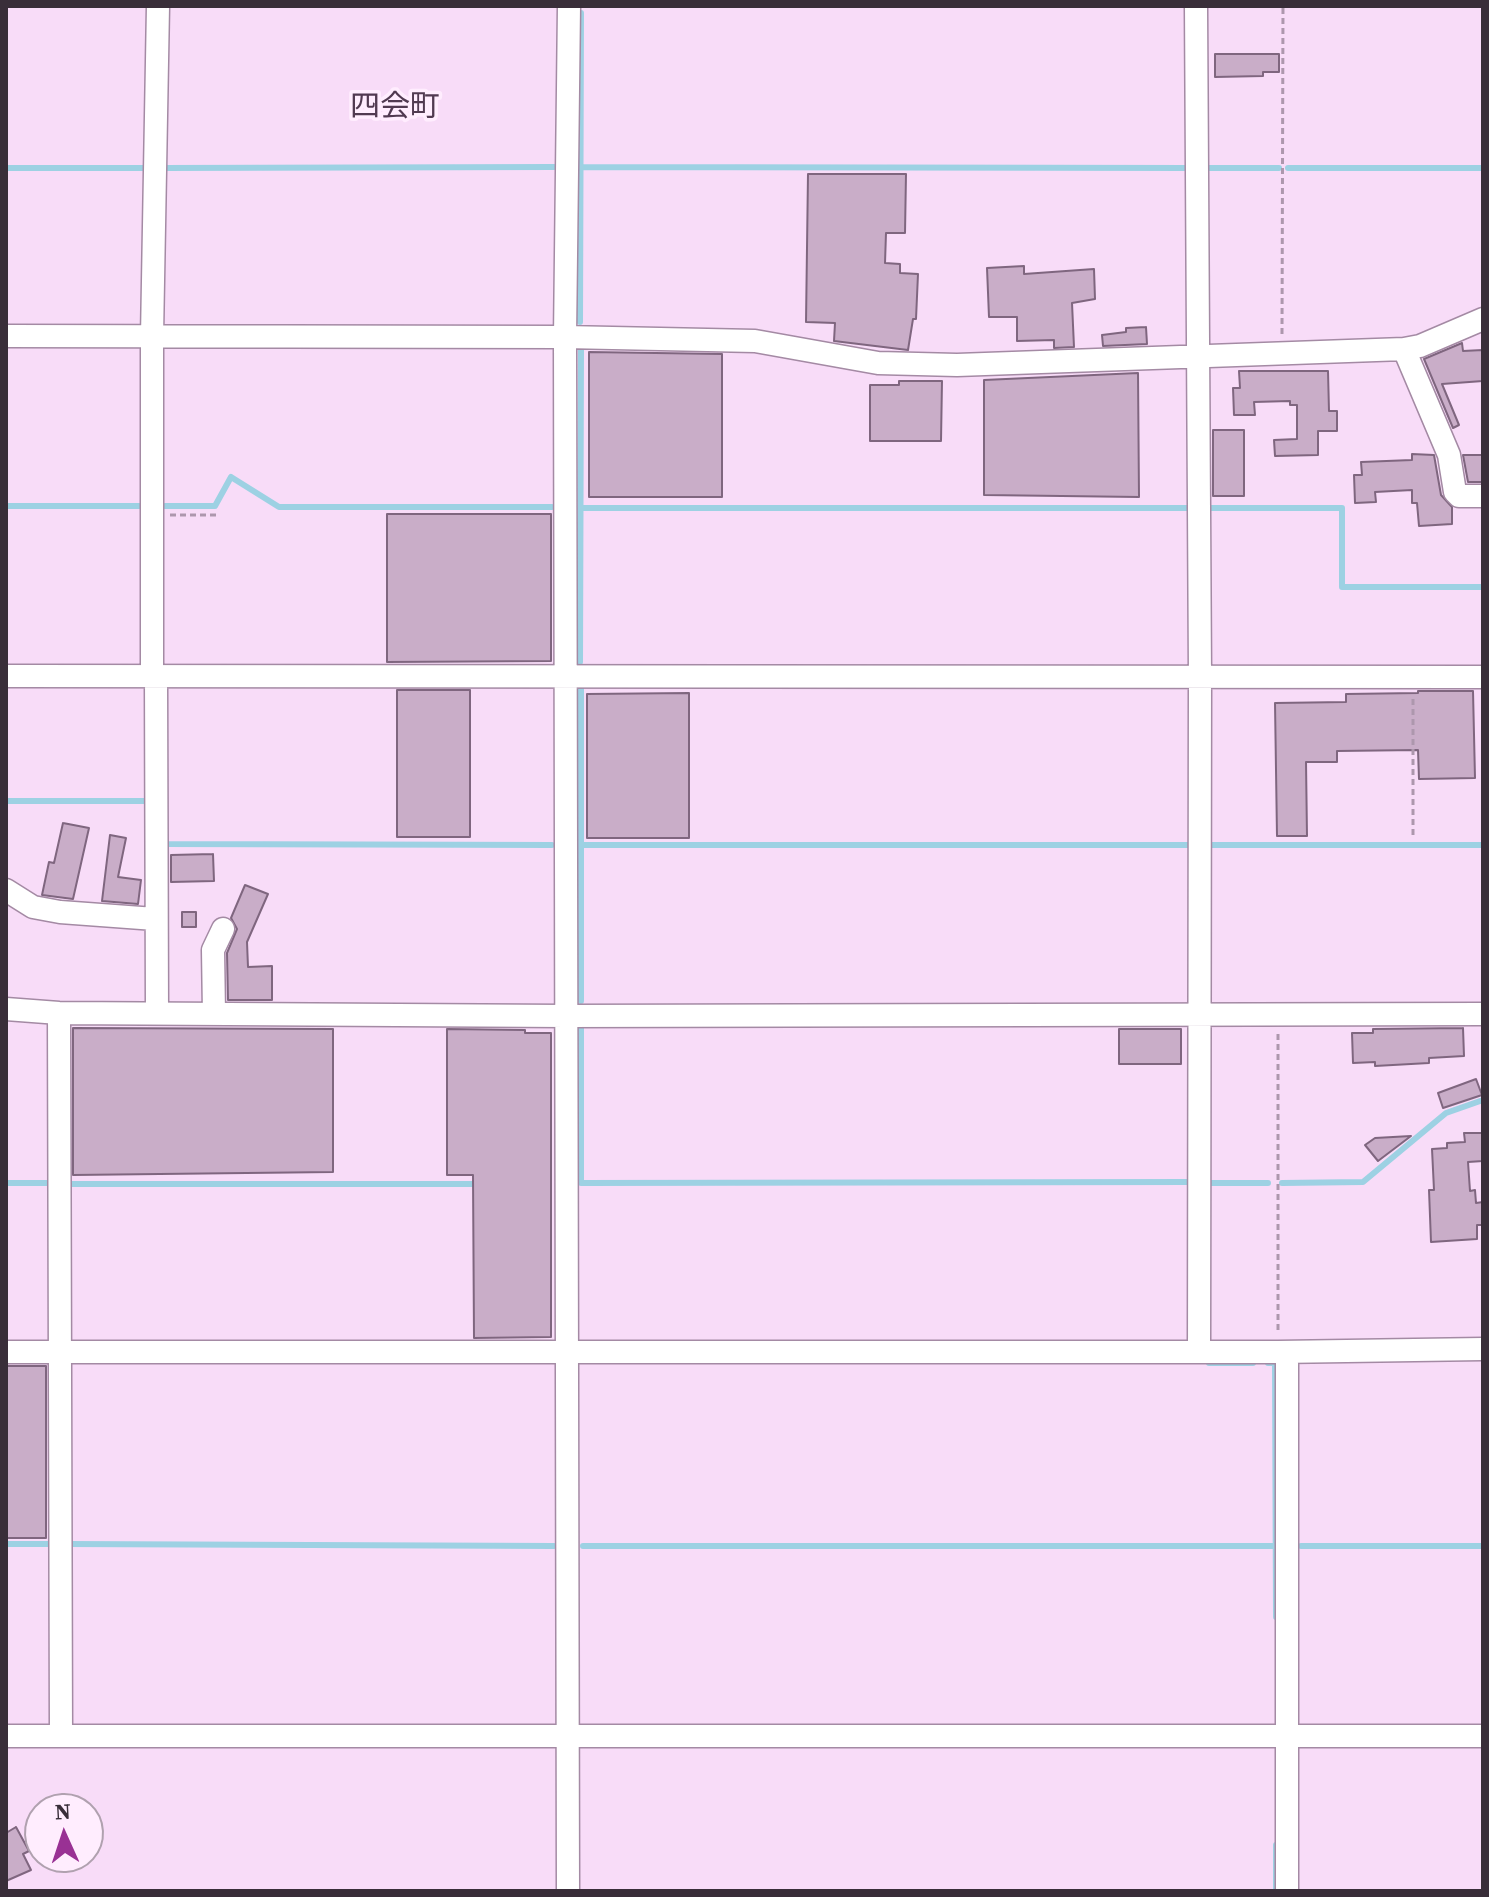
<!DOCTYPE html>
<meta charset="utf-8">
<style>
body{margin:0}
#map{position:relative;width:1489px;height:1897px;overflow:hidden;background:#f8dcf8;font-family:"Source Serif 4",serif}
canvas{display:block}
.frame{position:absolute;inset:0;border:8px solid #392e39;pointer-events:none}
.north{position:absolute;left:24px;top:1793px;width:80px;height:80px;box-sizing:border-box;background:#ffedfe;border:2px solid #b0a1af;border-radius:50%;rotate:357deg;font-size:22px;font-weight:700;line-height:32px;text-align:center;color:#392e39}
.north::after{content:'';display:block;margin:auto;width:28px;height:36px;background:#993194;clip-path:polygon(50% 0,100% 100%,50% 72%,0 100%)}
</style>
<div id="map">
<canvas width="1489" height="1897"></canvas>
<div class="frame"></div>
<div class="north">N</div>
</div>
<script>
const context = document.querySelector('canvas').getContext('2d');
context.lineJoin = 'round';
const poly = rows => new Path2D(rows.map(r => 'M' + r).join(''));
function trace(path, color, width, dash) { context.strokeStyle = color; context.lineWidth = width; context.lineCap = dash ? 'butt' : 'round'; context.setLineDash(dash || []); context.stroke(path); }
function fill(path, color) { context.fillStyle = color; context.fill(path, 'evenodd'); }
function label(font, color, halo, rows, align = 'center') {
  context.font = font + ' "Source Serif 4","Noto Sans JP",serif'; context.lineWidth = 7; context.setLineDash([]); context.textBaseline = 'middle'; context.strokeStyle = halo; context.fillStyle = color; for (const [text, x, y, turn = 0] of rows) {
    context.save(); context.translate(x, y); context.rotate((+turn || 0) * Math.PI / 180); context.textAlign = isNaN(turn) ? turn : align; if (halo) context.strokeText(text, 0, 0); context.fillText(text, 0, 0); context.restore();
  }
}
const stream = poly([
 [1206,165,1206,168,1279,168],
 [580,167,1190,168],
 [6,168,150,168],
 [163,168,554,167],
 [1288,168,1483,168],
 [580,322,581,13],
 [6,506,139,506],
 [165,506,215,506,231,477,279,507,552,507],
 [581,508,1189,508],
 [1207,508,1342,508,1342,587,1483,587],
 [580,662,581,349],
 [581,688,581,1001],
 [6,801,150,801],
 [165,838,165,844,552,845],
 [581,845,1188,845],
 [1206,845,1483,845],
 [581,1026,581,1183,1189,1182],
 [6,1183,54,1183],
 [1206,1183,1268,1183],
 [1282,1183,1363,1182,1446,1113,1483,1100],
 [67,1184,479,1184],
 [1209,1363,1253,1363],
 [1268,1363,1275,1363,1276,1617],
 [6,1544,48,1544],
 [67,1544,554,1546],
 [583,1546,1278,1546],
 [1301,1546,1483,1546],
 [1276,1891,1276,1845]
]);
const building = poly([
 [1215,54,1279,54,1279,72,1263,72,1263,76,1215,77,1215,54],
 [808,174,906,174,905,233,886,233,885,263,900,264,900,273,918,274,916,319,913,319,908,350,834,341,835,323,806,322,808,174],
 [1024,266,1024,274,1094,269,1095,299,1072,303,1074,347,1054,348,1054,340,1017,341,1017,317,989,317,987,268,1024,266],
 [1146,327,1147,344,1103,346,1102,335,1126,332,1126,328,1146,327],
 [1462,343,1463,351,1483,350,1483,381,1442,384,1459,425,1453,428,1424,359,1462,343],
 [589,352,722,354,722,497,589,497,589,352],
 [1239,371,1328,371,1329,411,1337,411,1337,431,1318,431,1318,455,1275,456,1274,440,1297,439,1297,405,1290,405,1290,401,1254,402,1255,415,1234,415,1233,388,1240,388,1239,371],
 [1138,373,1139,497,984,495,984,380,1138,373],
 [899,381,942,381,941,441,870,441,870,385,899,385,899,381],
 [1213,430,1244,430,1244,496,1213,496,1213,430],
 [1412,454,1434,455,1441,495,1452,507,1452,524,1419,526,1417,503,1412,503,1412,490,1375,492,1376,502,1355,503,1354,475,1362,475,1361,462,1412,460,1412,454],
 [1463,455,1483,455,1483,482,1468,482,1463,455],
 [387,514,551,514,551,661,387,662,387,514],
 [397,690,470,690,470,837,397,837,397,690],
 [1418,691,1473,691,1475,778,1419,779,1418,750,1337,751,1337,762,1306,762,1307,836,1277,836,1275,703,1346,702,1346,694,1418,693,1418,691],
 [689,693,689,838,587,838,587,694,689,693],
 [63,823,89,828,73,899,42,895,49,862,54,863,63,823],
 [110,835,126,838,118,877,141,880,138,904,102,901,110,835],
 [213,854,214,881,171,882,171,855,213,854],
 [245,885,268,894,247,942,248,967,272,966,272,1000,228,1000,227,953,237,929,231,918,245,885],
 [182,912,196,912,196,927,182,927,182,912],
 [73,1028,333,1029,333,1172,73,1175,73,1028],
 [1463,1028,1464,1056,1429,1058,1429,1063,1375,1066,1375,1062,1353,1063,1352,1033,1373,1033,1373,1029,1463,1028],
 [447,1029,525,1030,525,1033,551,1033,551,1337,474,1338,473,1175,447,1175,447,1029],
 [1119,1029,1181,1029,1181,1064,1119,1064,1119,1029],
 [1476,1079,1482,1095,1443,1108,1438,1093,1476,1079],
 [1464,1133,1483,1133,1483,1161,1468,1162,1470,1191,1475,1190,1476,1203,1483,1202,1483,1225,1477,1225,1477,1239,1431,1242,1429,1190,1434,1190,1432,1149,1447,1148,1447,1143,1465,1142,1464,1133],
 [1411,1136,1378,1161,1365,1145,1375,1138,1411,1136],
 [6,1366,46,1366,46,1538,6,1538,6,1366],
 [16,1827,29,1851,23,1854,31,1870,6,1881,6,1833,16,1827]
]);
const path = poly([
 [1282,334,1283,6],
 [170,515,219,515],
 [1413,699,1413,839],
 [1278,1034,1278,1330]
]);
const minor = poly([
 [1196,6,1200,676,1199,1352],
 [6,336,565,337,755,341,878,363,957,365,1404,349,1420,346,1483,319],
 [1404,349,1449,455,1455,492,1459,496,1483,496],
 [6,676,1483,677],
 [152,676,152,336,158,6],
 [156,676,157,1013],
 [6,890,33,907,60,912,155,919],
 [6,1009,59,1013,566,1016,1483,1014],
 [59,1013,61,1736],
 [214,1013,213,950,223,929],
 [6,1352,1278,1352,1483,1349],
 [6,1736,1483,1736],
 [568,1891,565,337,569,6],
 [1287,1891,1287,1352]
]);
const quarterNames = [
 ["四会町",395,108]
];
trace(stream, '#9dd1e3', 6);
fill(building, '#c9adc8');
trace(building, '#7f667f', 2);
trace(minor, '#a48aa4', 25);
trace(path, '#ad97ad', 3, [6, 4]);
trace(minor, '#fff', 22);
label('30px', '#513a51', '#ffedfe', quarterNames);
</script>
